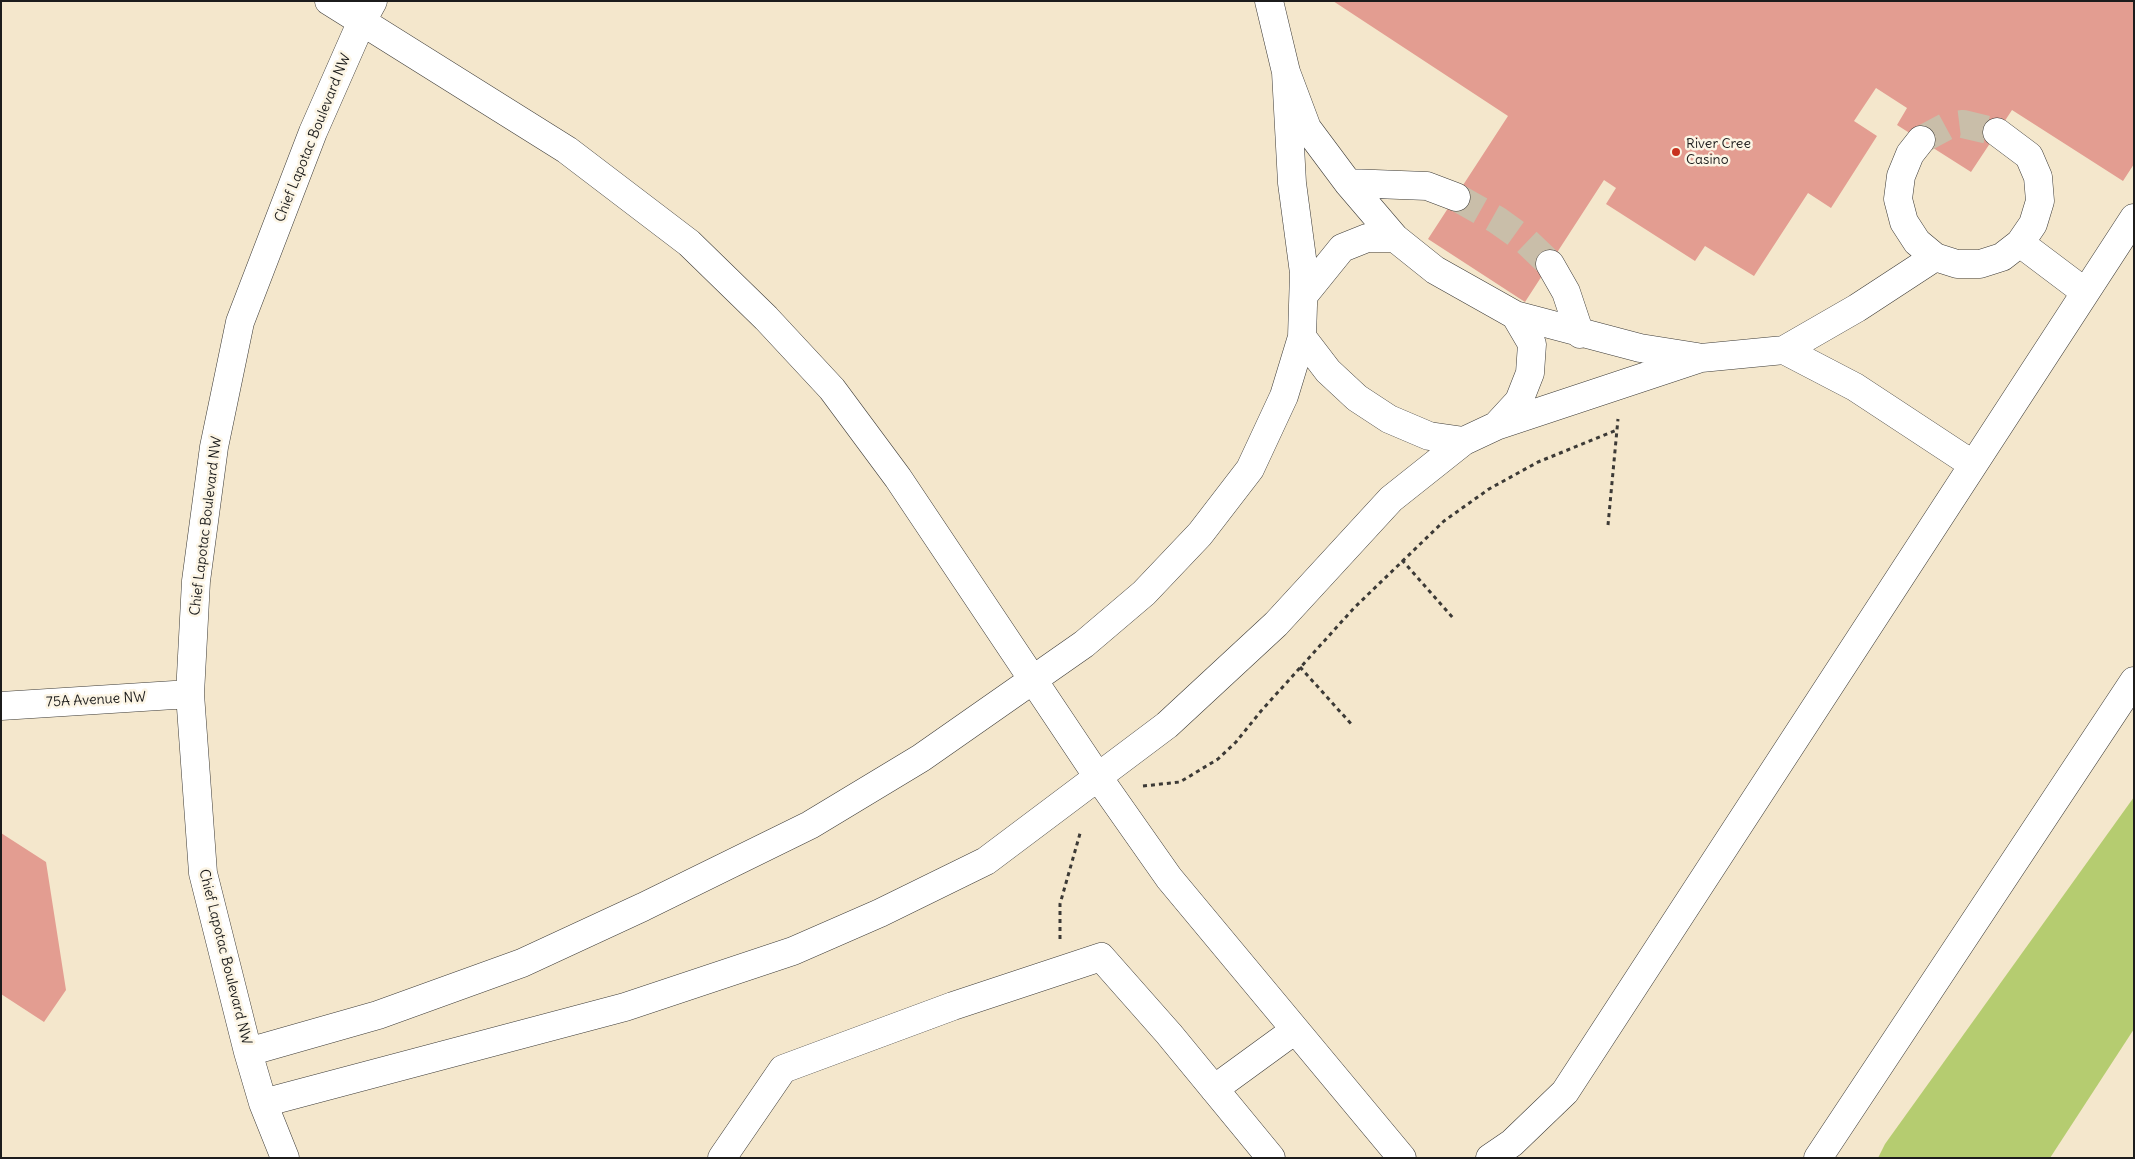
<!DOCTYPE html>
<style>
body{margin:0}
#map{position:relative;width:2135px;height:1159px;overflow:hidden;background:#f4e7cc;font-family:Delius,sans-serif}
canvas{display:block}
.frame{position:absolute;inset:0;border:2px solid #1c1c1c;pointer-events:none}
</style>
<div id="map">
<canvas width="2135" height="1159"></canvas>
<div class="frame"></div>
</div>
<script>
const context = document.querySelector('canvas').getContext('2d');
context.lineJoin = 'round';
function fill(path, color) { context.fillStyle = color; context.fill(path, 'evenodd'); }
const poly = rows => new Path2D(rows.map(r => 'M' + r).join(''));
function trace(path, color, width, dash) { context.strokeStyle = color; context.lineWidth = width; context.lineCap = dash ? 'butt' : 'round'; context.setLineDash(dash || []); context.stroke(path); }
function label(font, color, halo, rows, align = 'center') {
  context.font = font + ' Delius,sans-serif'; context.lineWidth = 5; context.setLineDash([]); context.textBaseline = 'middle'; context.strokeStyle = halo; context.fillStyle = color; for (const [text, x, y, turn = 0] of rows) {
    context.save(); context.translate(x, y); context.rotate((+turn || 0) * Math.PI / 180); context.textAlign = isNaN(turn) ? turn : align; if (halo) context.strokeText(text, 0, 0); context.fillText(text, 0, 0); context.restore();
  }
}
const green = poly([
 [2134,797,2134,1029,2050,1158,1878,1158,1885,1144]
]);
const building = poly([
 [1333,1,2134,1,2134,164,2123,181,2012,110,1971,172,1897,125,1907,108,1876,88,1854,121,1877,136,1831,208,1808,193,1754,276,1705,246,1695,261,1606,204,1616,188,1604,180,1525,302,1428,239,1508,116],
 [1,833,46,862,66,990,44,1022,1,994]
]);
const minorTunnel = poly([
 [1921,140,1947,126,1963,124,1997,132],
 [1456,197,1497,220,1525,240,1550,264]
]);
const path = poly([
 [1608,525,1618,419],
 [1402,560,1453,618],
 [1300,667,1353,726],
 [1143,786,1180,782,1218,759,1236,742,1261,711,1354,608,1444,521,1489,489,1538,462,1617,430],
 [1060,939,1060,904,1081,830]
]);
const minor = poly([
 [329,1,567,150,689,243,766,318,832,389,898,478,1098,777,1169,878,1402,1158],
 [1269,1,1286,72,1307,128,1348,183,1395,238,1435,270,1515,315,1640,348,1697,357],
 [1921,140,1910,154,1901,176,1898,199,1904,222,1917,242,1935,257,1957,264,1980,264,2002,257,2020,243,2033,224,2040,201,2038,177,2029,156,1997,132],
 [1348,183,1427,186,1456,197],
 [2020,243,2085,292],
 [1550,264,1566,292,1580,334],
 [1304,295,1342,248,1367,238,1395,238],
 [1302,337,1328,371,1357,398,1389,419,1429,436,1464,441],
 [1784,350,1855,387,1972,464],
 [1496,426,1519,401,1530,373,1532,344,1515,315],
 [1,706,190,694],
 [248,1052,378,1015,522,963,643,907,810,825,921,758,1084,644,1144,593,1200,534,1250,469,1284,396,1302,337,1304,273,1292,183,1286,72],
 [1214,1089,1295,1030],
 [263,1103,625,1007,793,951,880,913,986,861,1167,725,1276,624,1391,499,1464,441,1496,426,1701,358,1784,350,1857,308,1935,257],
 [285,1158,263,1103,248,1052,203,873,190,694,196,581,214,447,240,322,313,132,361,23,373,1],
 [722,1158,783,1069,953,1006,1101,957,1169,1034,1271,1158],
 [1490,1158,1512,1143,1565,1092,2134,218],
 [1818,1158,2134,681]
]);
const markers = [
 [1676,152,5,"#c8321e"]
];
const streetNames = [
 ["Chief Lapotac Boulevard NW",313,138,-68],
 ["Chief Lapotac Boulevard NW",206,526,-83],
 ["75A Avenue NW",96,700,-3],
 ["Chief Lapotac Boulevard NW",225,957,76]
];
const poiNames = [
 ["River Cree",1686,144],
 ["Casino",1686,160]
];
fill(green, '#b5cc70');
fill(building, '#e39d91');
trace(minorTunnel, '#c9bea9', 28, [28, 14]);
trace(minor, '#3c3a36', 29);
trace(path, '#3c3a36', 3, [4, 4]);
trace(minor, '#fff', 28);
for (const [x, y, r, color] of markers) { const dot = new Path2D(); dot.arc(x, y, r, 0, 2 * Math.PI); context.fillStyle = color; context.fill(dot); trace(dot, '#fcf5e5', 2); }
label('14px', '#1c1c1c', '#fcf5e5', streetNames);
label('14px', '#1c1c1c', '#fcf5e5', poiNames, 'left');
</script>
